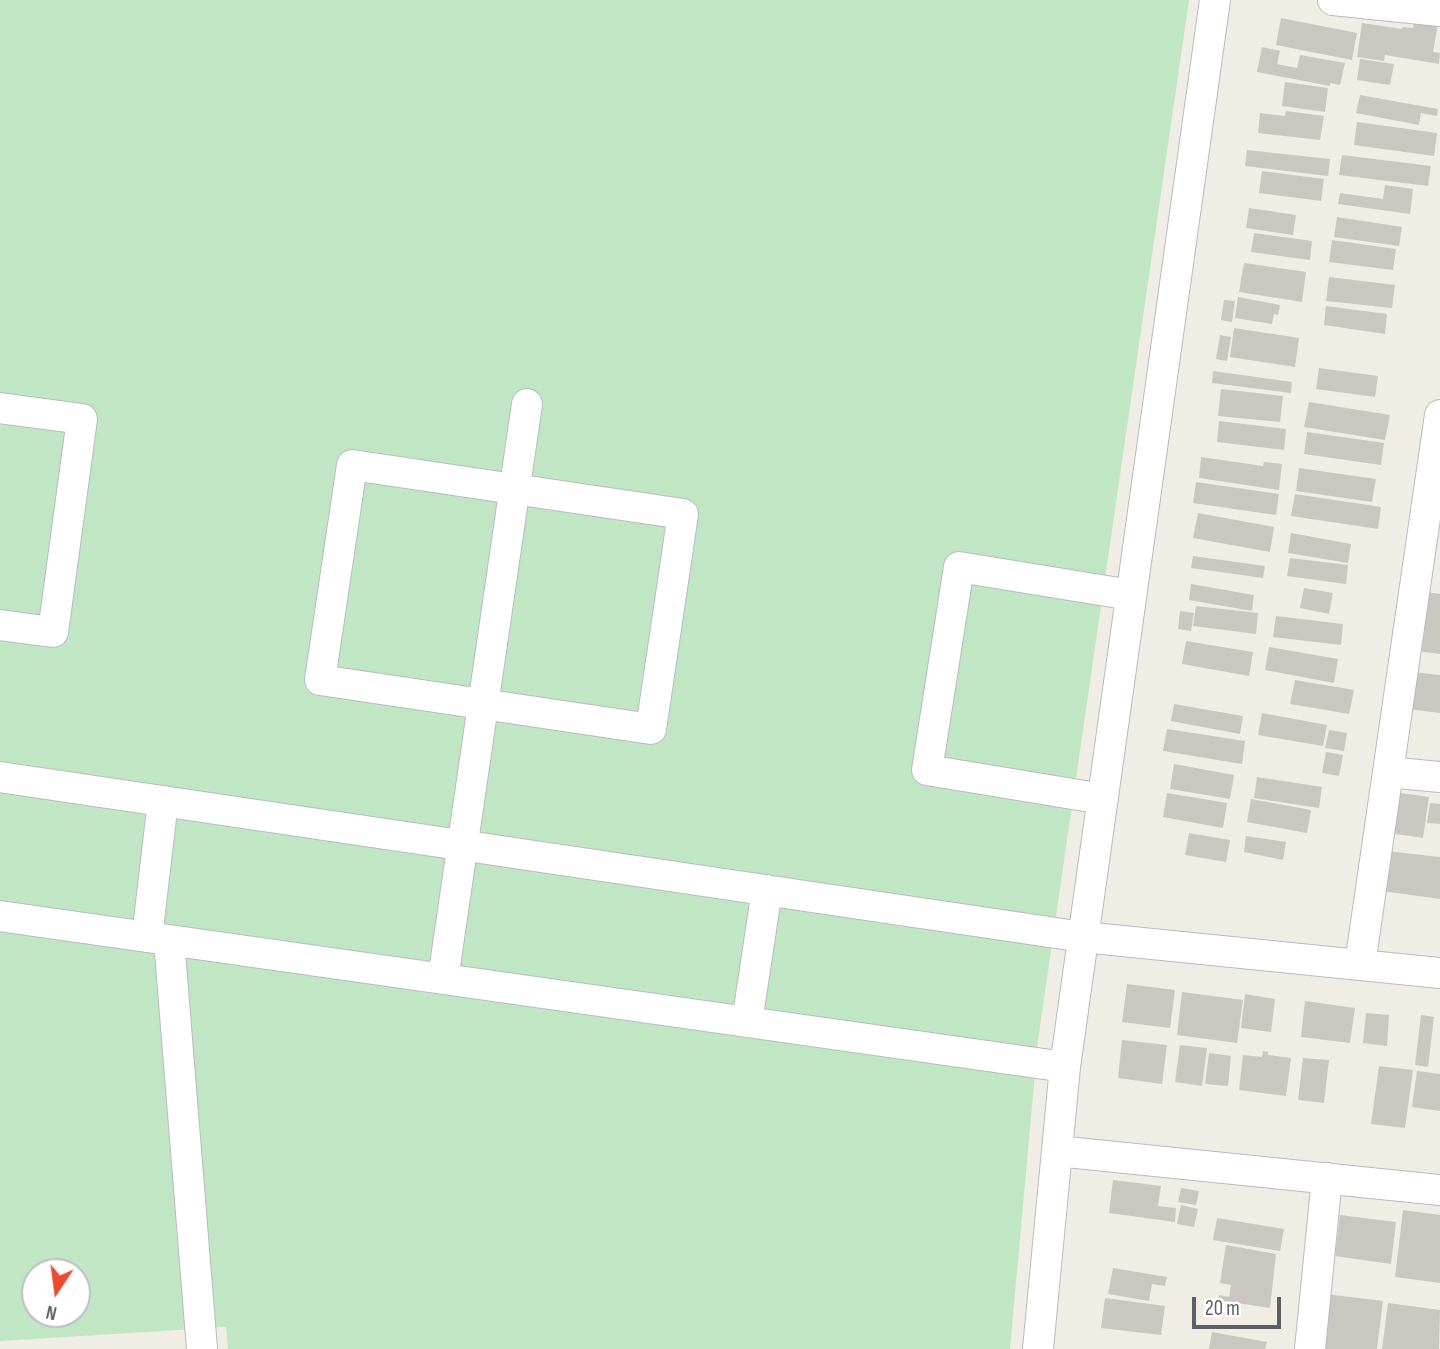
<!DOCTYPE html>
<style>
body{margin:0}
#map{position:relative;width:1440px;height:1349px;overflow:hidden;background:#efede4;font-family:"Sofia Sans Condensed",sans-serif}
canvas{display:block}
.north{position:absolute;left:21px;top:1258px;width:70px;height:70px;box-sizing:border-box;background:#fff;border:2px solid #bebfc1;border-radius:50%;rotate:193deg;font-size:19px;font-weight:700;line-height:28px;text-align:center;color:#5c5f65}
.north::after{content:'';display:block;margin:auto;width:24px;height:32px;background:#eb4a2e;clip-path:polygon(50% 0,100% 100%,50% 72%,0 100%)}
.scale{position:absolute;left:1192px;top:1297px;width:89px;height:32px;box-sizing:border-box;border:4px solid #5c5f65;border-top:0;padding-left:9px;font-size:21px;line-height:24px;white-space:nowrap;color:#5c5f65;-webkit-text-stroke:5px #fff;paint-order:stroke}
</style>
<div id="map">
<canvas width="1440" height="1349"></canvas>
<div class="north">N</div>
<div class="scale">20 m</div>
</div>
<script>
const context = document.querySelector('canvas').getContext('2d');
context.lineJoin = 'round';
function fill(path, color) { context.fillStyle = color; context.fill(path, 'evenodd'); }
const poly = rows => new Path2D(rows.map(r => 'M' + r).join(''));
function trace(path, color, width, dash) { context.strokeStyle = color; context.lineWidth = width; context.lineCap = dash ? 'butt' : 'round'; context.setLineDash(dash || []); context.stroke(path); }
const green = poly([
 [0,0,1189,0,1038,1040,1010,1349,228,1349,226,1327,0,1341],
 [35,1272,77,1272,77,1314,35,1314]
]);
const building = poly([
 [1281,18,1357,33,1352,60,1276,45],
 [1415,20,1438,23,1433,52,1440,53,1439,64,1385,55,1384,61,1357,57,1362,23,1402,29,1403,27,1413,28],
 [1262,47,1280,51,1277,64,1297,68,1300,55,1345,63,1340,85,1330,83,1330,86,1257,72],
 [1360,59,1394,64,1390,85,1357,80],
 [1285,82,1328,88,1325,112,1282,106],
 [1360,95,1438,109,1437,116,1421,113,1419,125,1356,113],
 [1286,111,1324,116,1320,140,1258,133,1260,113,1285,116],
 [1357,122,1437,133,1434,156,1354,145],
 [1247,150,1330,159,1328,176,1245,166],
 [1342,155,1431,166,1428,186,1339,175],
 [1262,171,1324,179,1321,201,1259,193],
 [1385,185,1413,189,1410,214,1338,204,1340,193,1383,199],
 [1249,208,1296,215,1293,235,1246,228],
 [1337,217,1402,227,1399,246,1334,237],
 [1254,233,1312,241,1310,260,1251,252],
 [1332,240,1396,249,1393,270,1329,262],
 [1244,263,1306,272,1302,302,1239,292],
 [1329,277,1395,285,1392,308,1326,301],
 [1238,297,1280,305,1278,315,1274,314,1272,324,1235,318],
 [1224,300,1235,301,1232,322,1221,320],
 [1326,306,1387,314,1385,334,1324,325],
 [1234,328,1299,338,1295,367,1230,357],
 [1220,335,1231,337,1227,361,1216,359],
 [1319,368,1378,376,1375,397,1316,389],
 [1213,371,1292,382,1291,393,1212,383],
 [1221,389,1283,396,1280,422,1218,416],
 [1309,402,1390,415,1385,440,1304,427],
 [1219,421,1286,429,1284,450,1217,442],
 [1307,432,1384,443,1381,465,1304,454],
 [1201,457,1263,466,1264,462,1282,464,1279,490,1199,478],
 [1299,468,1376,479,1372,502,1296,491],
 [1196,482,1279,494,1276,515,1193,503],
 [1295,494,1381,507,1378,529,1291,516],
 [1198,513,1274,527,1270,552,1193,538],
 [1291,533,1351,544,1348,563,1288,553],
 [1193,556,1265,566,1263,578,1191,568],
 [1290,558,1348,565,1346,584,1287,576],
 [1191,584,1254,595,1252,611,1189,600],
 [1304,588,1333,593,1329,614,1300,608],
 [1418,591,1440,594,1440,654,1409,650],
 [1196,606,1258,613,1256,634,1193,626],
 [1180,611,1194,613,1191,631,1178,629],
 [1276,616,1343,624,1341,645,1273,637],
 [1186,641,1253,652,1249,676,1182,664],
 [1269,647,1338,659,1334,683,1265,670],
 [1413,672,1440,675,1440,713,1408,709],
 [1295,680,1354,690,1349,714,1290,704],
 [1174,704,1243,716,1240,734,1171,721],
 [1262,713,1327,725,1323,746,1258,735],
 [1167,729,1245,741,1242,764,1163,751],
 [1329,730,1347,733,1344,751,1325,748],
 [1326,752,1343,755,1339,776,1322,773],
 [1174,764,1234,775,1230,799,1170,789],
 [1257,777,1322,787,1319,808,1254,798],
 [1394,792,1429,797,1423,838,1389,833],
 [1167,793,1227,803,1223,828,1163,817],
 [1251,799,1311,810,1307,833,1247,822],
 [1430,803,1440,804,1440,824,1427,823],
 [1189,833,1230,840,1226,862,1185,855],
 [1246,836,1286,842,1283,860,1244,852],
 [1387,851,1440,857,1440,899,1382,891],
 [1127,984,1175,990,1170,1028,1122,1022],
 [1182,992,1243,1000,1237,1043,1177,1035],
 [1245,994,1275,999,1271,1032,1241,1028],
 [1305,1001,1355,1008,1350,1043,1301,1037],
 [1366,1013,1389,1015,1387,1046,1363,1043],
 [1421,1015,1434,1017,1428,1067,1415,1065],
 [1122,1040,1167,1045,1162,1084,1118,1078],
 [1180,1045,1207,1048,1202,1086,1175,1082],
 [1263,1051,1268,1052,1268,1055,1291,1058,1286,1096,1239,1090,1243,1055,1262,1057],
 [1209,1053,1231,1056,1228,1086,1205,1084],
 [1303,1058,1329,1060,1324,1103,1298,1100],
 [1379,1066,1413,1070,1405,1128,1371,1124],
 [1417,1071,1440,1074,1440,1111,1412,1107],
 [1113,1180,1161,1186,1158,1206,1176,1208,1175,1222,1109,1213],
 [1181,1188,1199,1191,1196,1205,1178,1202],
 [1181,1205,1198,1209,1194,1227,1177,1224],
 [1403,1210,1440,1215,1440,1283,1395,1277],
 [1340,1215,1396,1222,1391,1264,1335,1256],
 [1217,1218,1284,1229,1280,1251,1213,1240],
 [1226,1245,1276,1254,1270,1308,1218,1300,1219,1295,1229,1297,1231,1285,1220,1283],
 [1113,1268,1167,1277,1165,1286,1152,1284,1149,1301,1108,1294],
 [1326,1294,1383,1301,1377,1349,1319,1349],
 [1105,1298,1165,1306,1161,1335,1101,1328],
 [1388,1303,1440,1310,1439,1349,1382,1349],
 [1212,1332,1267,1342,1265,1349,1209,1349]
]);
const minor = poly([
 [1333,0,1440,11],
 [0,408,82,419,53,632,0,625],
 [352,465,683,514,651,729,320,680,352,465],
 [1388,772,1440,777],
 [0,777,1083,937,1440,973],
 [1103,799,927,770,959,567,1131,595],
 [0,916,1065,1067],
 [147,937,163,801],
 [169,940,202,1349],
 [1360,964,1440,415],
 [443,979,527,404],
 [747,1022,767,890],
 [1057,1151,1440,1190],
 [1038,1349,1065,1067,1215,0],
 [1310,1349,1327,1178]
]);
fill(green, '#c0e6c3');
fill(building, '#cac7c1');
trace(minor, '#b9bbc0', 32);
trace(minor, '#fff', 30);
</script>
